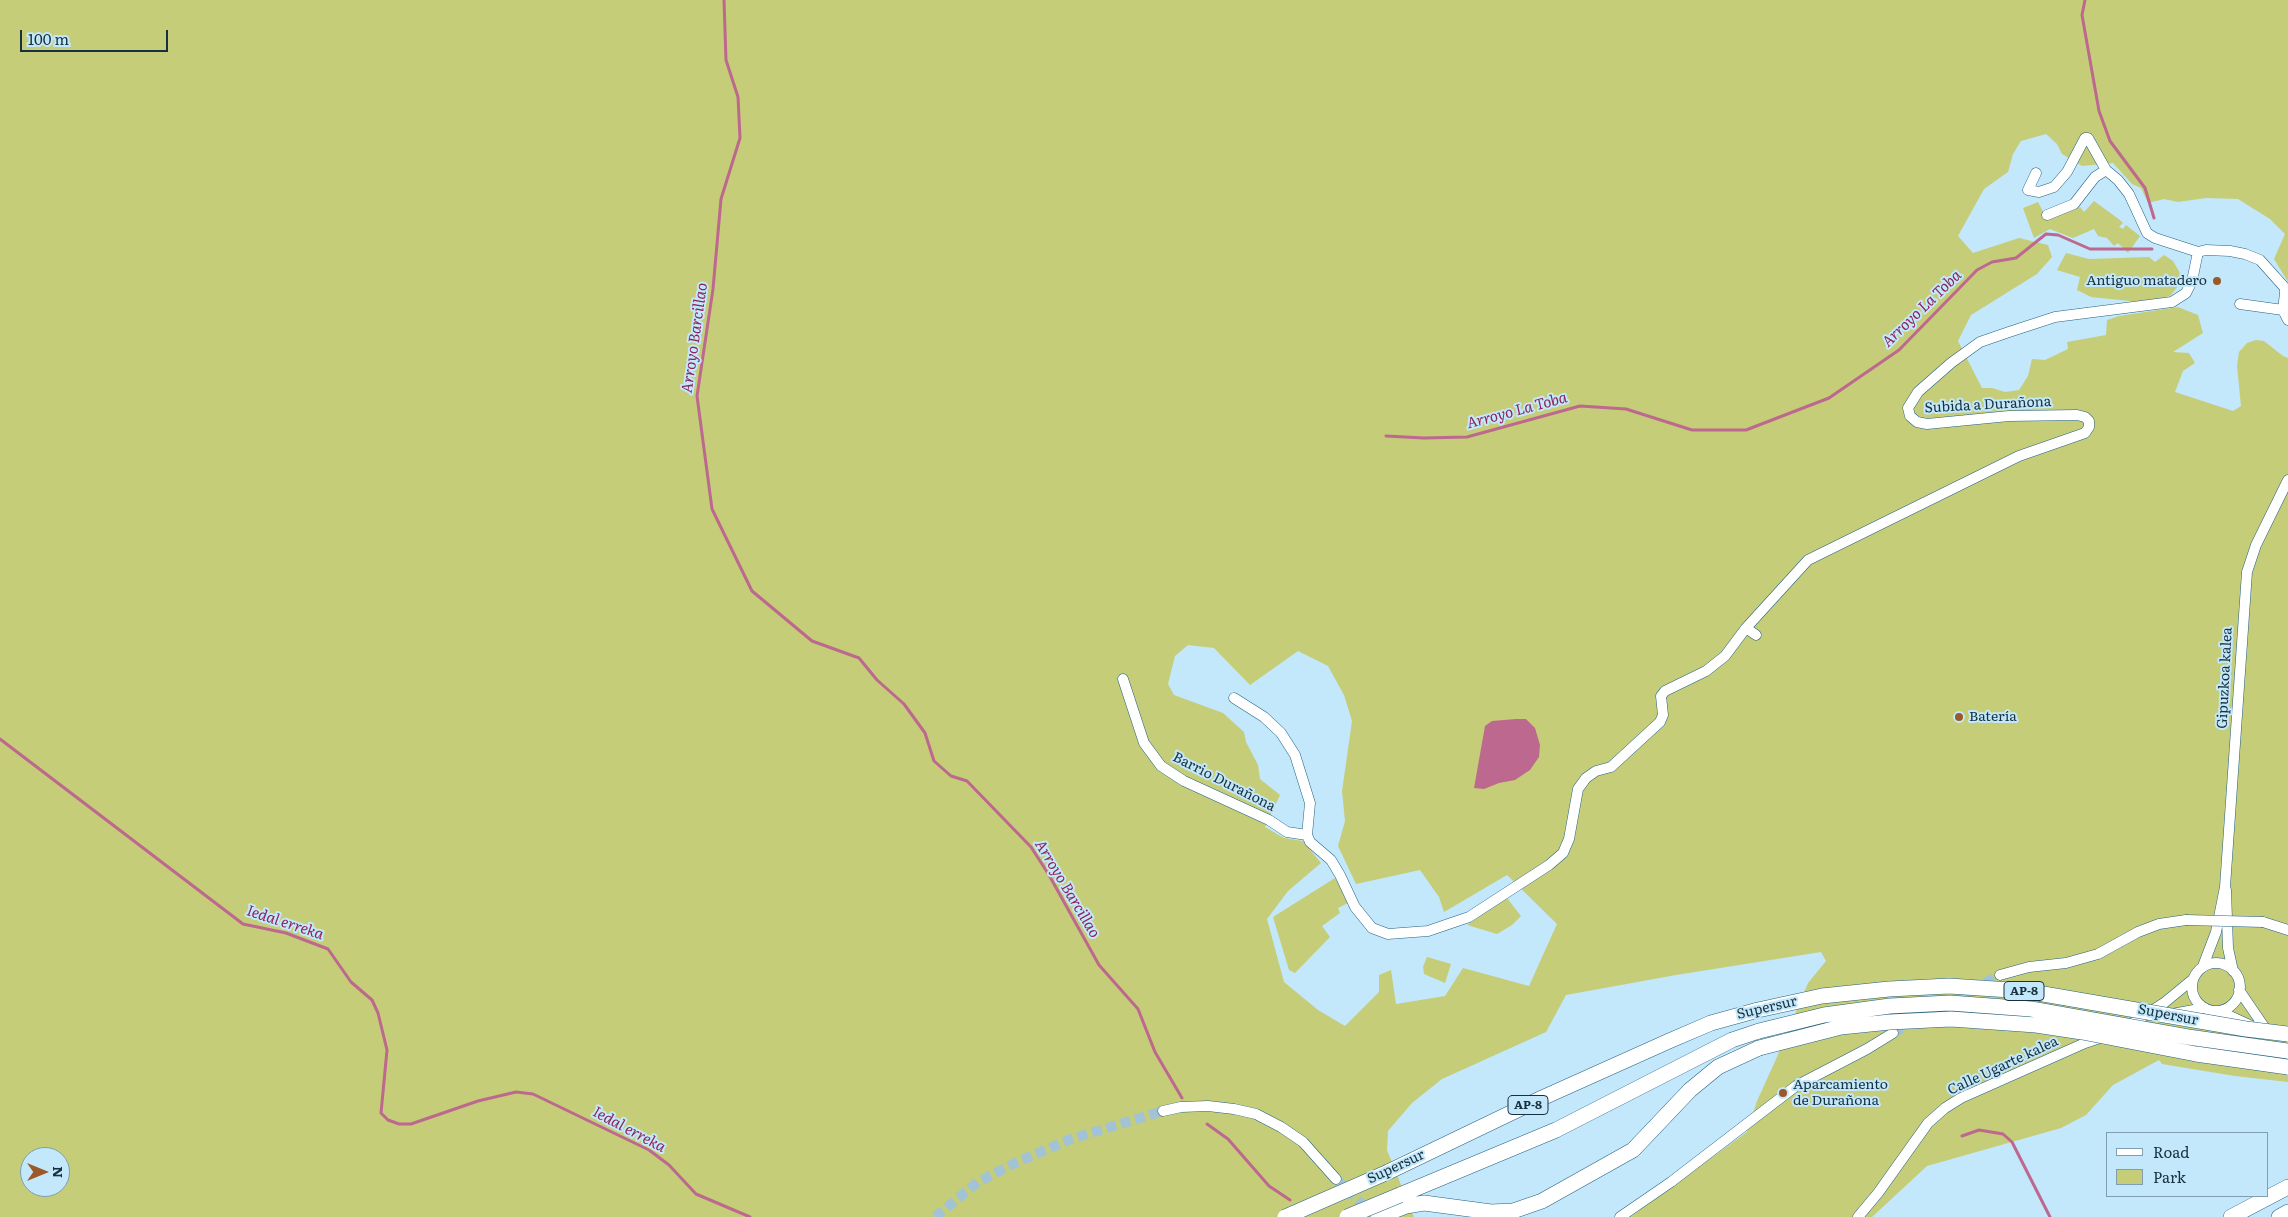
<!DOCTYPE html>
<meta charset="utf-8">
<style>
body{margin:0}
#map{position:relative;width:2288px;height:1217px;overflow:hidden;background:#c3e7fb;font-family:Literata,serif}
canvas{display:block}
.legend{position:absolute;left:2106px;top:1132px;width:162px;height:65px;box-sizing:border-box;background:#c3e7fb;border:1px solid #7f9eaf;margin:0;padding:6px 9px;list-style:none;font-size:15px;color:#18313e}
.legend li{display:flex;align-items:center;gap:10px;height:25px}
.legend b{width:25px;border:1px solid #7f9eaf}
.north{position:absolute;left:20px;top:1147px;width:50px;height:50px;box-sizing:border-box;background:#c3e7fb;border:1px solid #7f9eaf;border-radius:50%;rotate:90deg;font-size:14px;font-weight:700;line-height:20px;text-align:center;color:#18313e}
.north::after{content:'';display:block;margin:auto;width:18px;height:22px;background:#9b5829;clip-path:polygon(50% 0,100% 100%,50% 72%,0 100%)}
.scale{position:absolute;left:20px;top:30px;width:148px;height:22px;box-sizing:border-box;border:2px solid #18313e;border-top:0;padding-left:6px;font-size:15px;line-height:18px;white-space:nowrap;color:#18313e;-webkit-text-stroke:4px #c3e7fb;paint-order:stroke}
</style>
<div id="map">
<canvas width="2288" height="1217"></canvas>
<ul class="legend">
<li><b style="height:6px;background:#fff"></b>Road</li>
<li><b style="height:14px;background:#c6cd78"></b>Park</li>
</ul>
<div class="north">N</div>
<div class="scale">100 m</div>
</div>
<script>
const context = document.querySelector('canvas').getContext('2d');
context.lineJoin = 'round';
function fill(path, color) { context.fillStyle = color; context.fill(path, 'evenodd'); }
const poly = rows => new Path2D(rows.map(r => 'M' + r).join(''));
function trace(path, color, width, dash) { context.strokeStyle = color; context.lineWidth = width; context.lineCap = dash ? 'butt' : 'round'; context.setLineDash(dash || []); context.stroke(path); }
function label(font, color, halo, rows, align = 'center') {
  context.font = font + ' Literata,serif'; context.lineWidth = 4; context.setLineDash([]); context.textBaseline = 'middle'; context.strokeStyle = halo; context.fillStyle = color; for (const [text, x, y, turn = 0] of rows) {
    context.save(); context.translate(x, y); context.rotate((+turn || 0) * Math.PI / 180); context.textAlign = isNaN(turn) ? turn : align; if (halo) context.strokeText(text, 0, 0); context.fillText(text, 0, 0); context.restore();
  }
}
const green = poly([
 [0,0,2288,0,2288,282,2274,259,2285,234,2270,219,2238,199,2206,198,2178,202,2164,199,2148,203,2141,188,2132,184,2113,163,2082,166,2062,154,2057,144,2046,134,2021,141,2013,154,2008,172,1984,189,1958,236,1973,253,2019,238,2048,245,2052,257,2037,274,1971,315,1958,341,1982,388,1992,388,2005,392,2019,390,2028,376,2032,359,2045,360,2068,349,2067,342,2106,335,2107,320,2119,316,2178,307,2198,315,2203,333,2173,352,2189,353,2195,363,2183,371,2175,392,2233,411,2241,406,2237,366,2239,352,2247,343,2256,340,2264,341,2283,356,2288,358,2288,1082,2235,1076,2162,1064,2159,1060,2113,1085,2086,1115,2061,1128,1927,1166,1872,1217,1630,1217,1747,1132,1757,1101,1777,1057,1808,983,1826,961,1821,952,1676,975,1566,995,1546,1032,1442,1079,1412,1103,1388,1131,1387,1150,1414,1217,0,1217],
 [1188,645,1214,648,1250,685,1298,651,1328,666,1344,695,1352,721,1342,791,1345,821,1338,846,1356,884,1420,870,1439,897,1444,912,1507,875,1557,924,1529,986,1463,968,1445,996,1396,1004,1391,970,1379,975,1379,992,1345,1026,1318,1010,1284,982,1267,919,1288,891,1321,863,1303,841,1284,838,1265,827,1280,795,1260,779,1258,765,1246,742,1244,732,1223,713,1174,695,1168,684,1175,656],
 [30,1157,60,1157,60,1187,30,1187],
 [2094,201,2120,220,2123,223,2119,227,2123,229,2126,225,2140,236,2128,253,2118,243,2114,246,2107,238,2098,236,2094,229,2073,238,2050,229,2034,238,2023,208,2038,202,2047,219,2080,207,2084,212],
 [2066,253,2089,259,2149,257,2155,262,2164,255,2173,261,2180,273,2178,286,2171,295,2160,301,2139,302,2091,297,2077,290,2080,277,2057,270],
 [1335,878,1350,902,1338,908,1340,913,1322,926,1330,937,1295,973,1289,970,1273,917],
 [1507,898,1521,916,1512,925,1497,934,1467,925],
 [1427,957,1451,964,1445,983,1424,974,1423,967]
]);
const water = poly([
 [1516,719,1526,719,1535,728,1540,745,1539,757,1530,770,1515,780,1499,783,1484,789,1474,788,1485,726,1492,721]
]);
const stream = poly([
 [724,0,726,60,738,97,740,138,721,199,713,289,697,396,712,509,752,591,812,641,859,658,877,680,904,704,925,733,934,761,951,776,967,781,1031,847,1049,875,1099,965,1138,1009,1155,1052,1182,1098],
 [2085,0,2082,15,2099,111,2110,141,2145,188,2154,218],
 [1386,436,1424,438,1467,437,1580,406,1626,409,1692,430,1746,430,1829,398,1899,350,1977,270,1992,262,2016,258,2046,234,2058,235,2090,249,2152,249],
 [0,739,243,924,286,933,328,949,351,982,372,1000,378,1013,387,1050,381,1113,388,1120,399,1124,411,1124,478,1101,516,1092,533,1094,649,1150,669,1165,696,1194,750,1217],
 [1207,1124,1228,1139,1269,1186,1290,1200],
 [1962,1136,1979,1130,2003,1134,2012,1142,2050,1217]
]);
const minorTunnel = poly([
 [1893,1033,2000,975],
 [1336,1179,1369,1211],
 [935,1217,978,1182,1017,1162,1071,1139,1163,1111]
]);
const minor = poly([
 [2036,173,2028,190,2039,192,2054,187,2067,172,2085,138,2088,138,2106,170],
 [2047,215,2074,204,2095,177,2106,170,2118,180,2129,194,2147,233,2155,238,2198,252],
 [2198,252,2206,250,2230,251,2245,254,2260,260,2285,288,2285,293,2288,293],
 [2285,293,2283,310,2288,320],
 [2240,304,2283,310],
 [1746,628,1756,635],
 [1123,679,1144,743,1161,766,1184,781,1269,820,1287,832,1307,835],
 [1234,698,1264,717,1281,733,1295,755,1310,803,1307,835,1310,842,1331,860,1340,875,1355,907,1372,928,1388,934,1428,931,1469,917,1549,865,1563,853,1569,839,1578,789,1586,778,1596,771,1611,767,1660,722,1663,715,1661,696,1665,691,1706,671,1725,656,1746,628,1808,560,2019,456,2085,433,2089,427,2089,421,2085,417,2077,415,2009,416,1927,424,1917,422,1910,416,1908,408,1918,392,1951,363,1980,342,2009,332,2055,317,2172,302,2186,293,2192,281,2198,252],
 [2226,890,2228,948,2233,971],
 [2263,922,2288,930],
 '2192 987a24 24 0 1 1 48 0a24 24 0 1 1-48 0Z',
 [2203,966,2216,932,2225,887,2247,572,2256,545,2288,480],
 [2000,975,2029,967,2066,963,2098,954,2138,932,2159,924,2186,920],
 [2239,990,2267,1031],
 [2219,1011,2256,1028],
 [2172,1014,2205,1008],
 [2128,1026,2164,1003,2192,980],
 [1163,1111,1181,1107,1208,1106,1234,1109,1256,1114,1281,1127,1303,1142,1336,1179],
 [1620,1217,1671,1182,1796,1086,1867,1049,1893,1033],
 [1858,1217,1878,1193,1928,1123,1945,1108,1961,1098,2085,1043,2103,1037]
]);
const highway = poly([
 [1388,1172,1542,1098,1669,1041,1711,1023,1758,1010],
 [1400,1195,1556,1130,1732,1040,1759,1031],
 [1378,1217,1406,1206,1424,1203,1491,1212,1513,1211,1542,1201,1633,1150,1690,1090,1718,1067,1759,1048],
 [2231,1217,2288,1187],
 [2279,1217,2288,1212]
]);
const minorBridge = poly([
 [2186,920,2263,922]
]);
const highwayBridge = poly([
 [1758,1010,1822,996,1889,989,1949,986,2026,991,2246,1029,2288,1034],
 [1759,1031,1824,1015,1890,1006,1950,1003,2031,1009,2188,1037,2288,1051],
 [1759,1048,1841,1027,1890,1022,1951,1019,2036,1025,2082,1032,2196,1054,2288,1067],
 [1285,1217,1388,1172],
 [1347,1217,1400,1195]
]);
const markers = [
 [2217,281,5,"#9b5829"],
 [1959,717,5,"#9b5829"],
 [1783,1093,5,"#9b5829"]
];
const shields = [
 [2024,991,40],
 [1528,1105,40]
];
const shieldNames = [
 ["AP-8",2024,991],
 ["AP-8",1528,1105]
];
const poiNames = [
 ["Antiguo matadero",2207,281,"right"],
 ["Batería",1969,717],
 ["Aparcamiento",1793,1085],
 ["de Durañona",1793,1101]
];
const streetNames = [
 ["Subida a Durañona",1988,405,-3],
 ["Gipuzkoa kalea",2225,678,-87],
 ["Barrio Durañona",1224,782,27],
 ["Supersur",1767,1008,-13],
 ["Supersur",2168,1015,11],
 ["Calle Ugarte kalea",2003,1066,-25],
 ["Supersur",1396,1167,-25]
];
const waterNames = [
 ["Arroyo La Toba",1922,309,-44],
 ["Arroyo Barcillao",695,338,-82],
 ["Arroyo La Toba",1517,411,-15],
 ["Arroyo Barcillao",1067,889,59],
 ["Iedal erreka",285,923,18],
 ["Iedal erreka",629,1130,28]
];
fill(green, '#c6cd78');
fill(water, '#bd688e');
trace(stream, '#bd688e', 3);
trace(minorTunnel, '#a1c3d5', 10, [10, 5]);
trace(minor, '#246280', 11);
trace(highway, '#246280', 16);
trace(minor, '#fff', 10);
trace(highway, '#fff', 15);
trace(minorBridge, '#246280', 11, []);
trace(highwayBridge, '#246280', 16, []);
trace(minorBridge, '#fff', 10);
trace(highwayBridge, '#fff', 15);
for (const [x, y, r, color] of markers) { const dot = new Path2D(); dot.arc(x, y, r, 0, 2 * Math.PI); context.fillStyle = color; context.fill(dot); trace(dot, '#c3e7fb', 2); }
for (const [x, y, w] of shields) { const box = new Path2D(); box.roundRect(x - w / 2, y - 9.5, w, 19, 4); context.fillStyle = '#c3e7fb'; context.fill(box); trace(box, '#18313e', 1); }
label('bold 12px', '#18313e', null, shieldNames);
label('14px', '#18313e', '#c3e7fb', poiNames, 'left');
label('14px', '#18313e', '#c3e7fb', streetNames);
label('italic 15px', '#8b245a', '#c3e7fb', waterNames);
</script>
